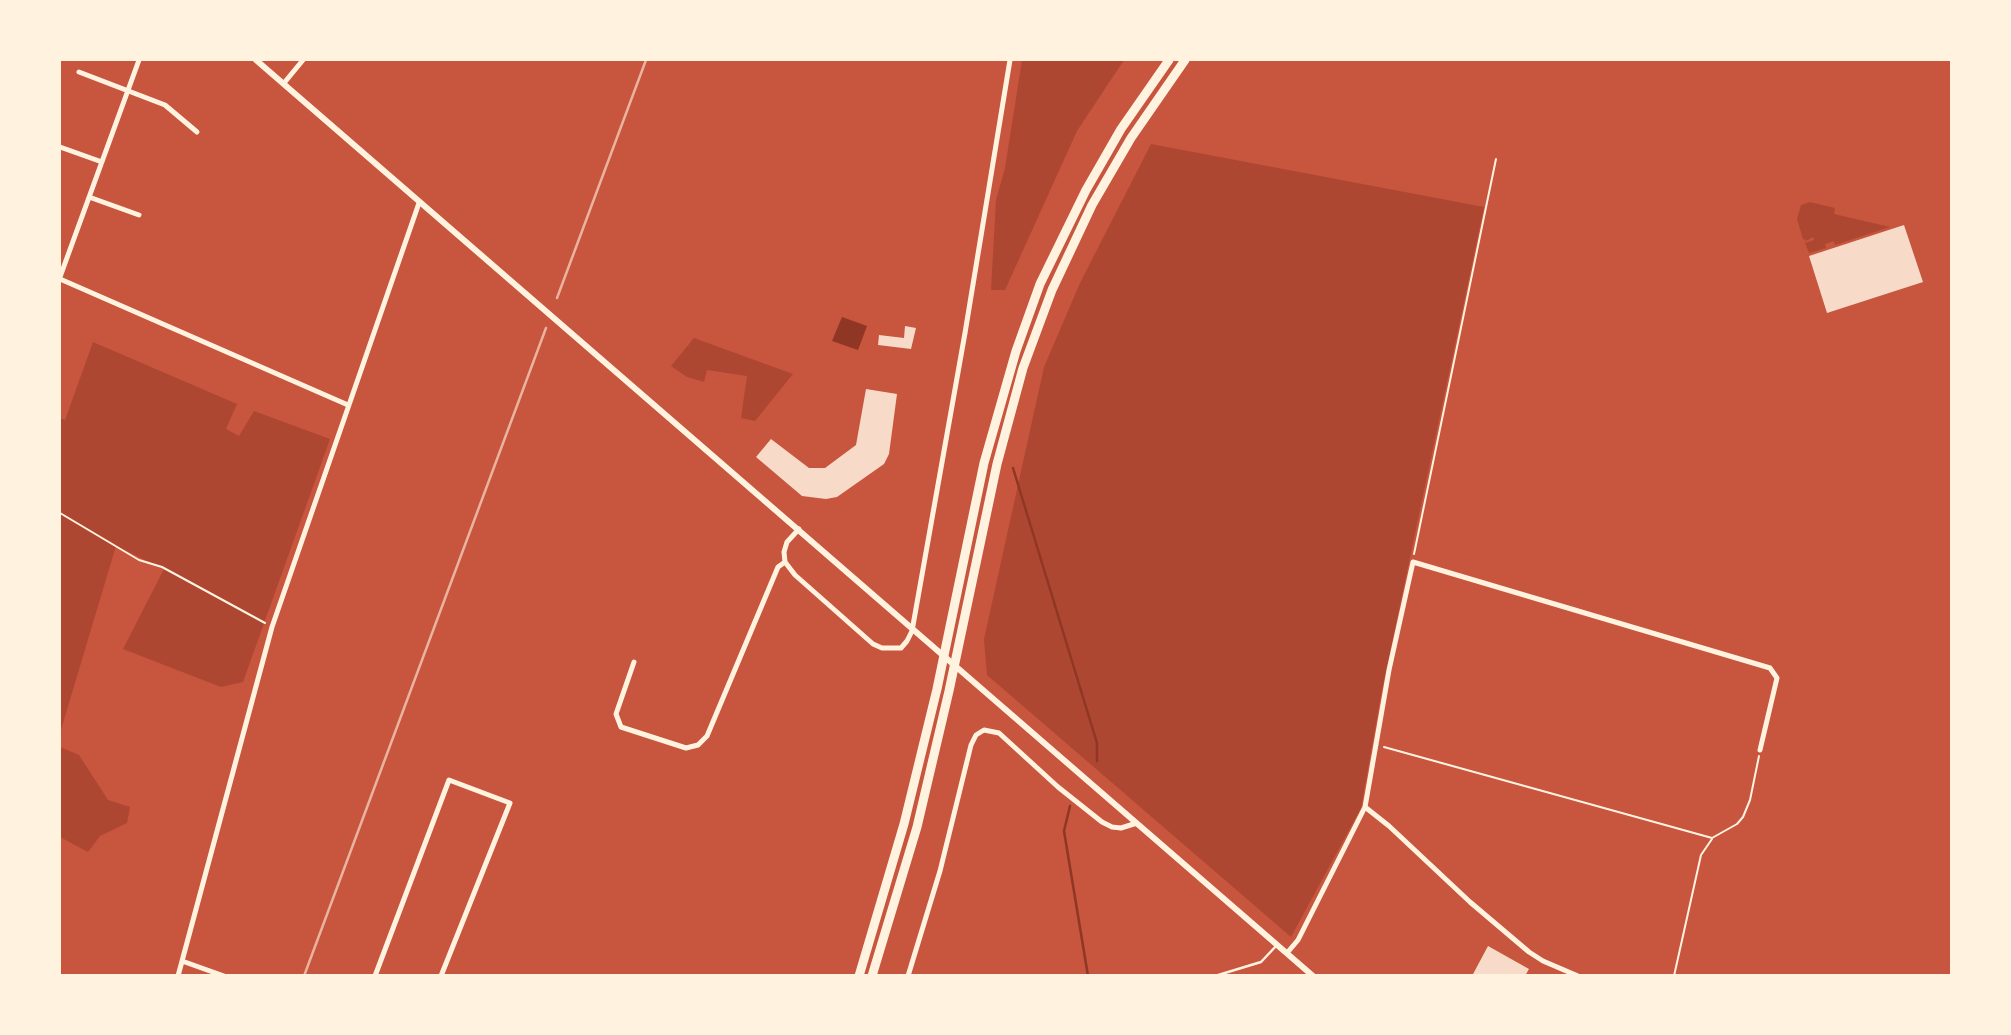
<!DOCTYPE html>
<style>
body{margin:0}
#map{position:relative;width:2011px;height:1035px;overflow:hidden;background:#c8553d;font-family:Cabin,sans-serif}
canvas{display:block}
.frame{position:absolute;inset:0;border:61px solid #fff3e0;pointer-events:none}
</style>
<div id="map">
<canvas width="2011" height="1035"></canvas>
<div class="frame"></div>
</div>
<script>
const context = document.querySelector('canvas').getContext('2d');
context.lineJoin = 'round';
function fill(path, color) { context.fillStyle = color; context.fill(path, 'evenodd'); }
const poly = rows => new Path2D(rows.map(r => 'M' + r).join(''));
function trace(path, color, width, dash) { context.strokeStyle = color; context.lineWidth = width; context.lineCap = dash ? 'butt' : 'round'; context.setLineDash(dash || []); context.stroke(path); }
const green = poly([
 [1022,60,1124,60,1077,131,1005,290,991,290,996,200,1005,168],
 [1151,144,1484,207,1382,690,1361,808,1291,937,987,675,984,639,1044,367,1080,283],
 [1810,202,1835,208,1834,214,1890,227,1835,245,1834,241,1825,244,1826,248,1809,253,1805,243,1814,240,1813,237,1804,242,1806,240,1803,239,1797,219,1801,205],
 [694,338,793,374,755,421,741,418,747,376,707,370,704,382,687,377,671,366],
 [93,342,237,404,226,429,239,436,254,411,330,439,243,682,221,687,123,649,164,569,116,546,60,733,60,418,65,420],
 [60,747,79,755,108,800,130,807,127,823,100,836,88,852,60,837]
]);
const water = poly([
 [842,317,867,326,858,350,832,341]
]);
const stream = poly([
 [1013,468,1097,743,1097,761],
 [1070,806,1064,831,1088,976]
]);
const building = poly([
 [1904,225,1923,282,1827,313,1809,256],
 [905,326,916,328,911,349,878,345,879,335,904,338],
 [866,389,897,394,889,454,884,464,837,497,826,499,802,496,756,457,771,439,809,468,825,468,856,445],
 [1488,946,1529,969,1525,976,1472,976]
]);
const path = poly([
 [60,513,139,560,162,567,265,623],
 [1414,554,1496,159],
 [1384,747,1712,838,1737,824,1743,817,1750,800,1759,756],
 [1674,976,1701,855,1712,839]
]);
const service = poly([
 [1215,976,1261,962,1277,945]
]);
const minor = poly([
 [79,72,165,105,197,132],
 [284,83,303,60],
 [60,147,102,162],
 [89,197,139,215],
 [60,277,139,60],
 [60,279,348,405],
 [799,529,787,542,784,552,785,562,795,575,873,644,882,648,901,648,907,641,912,631,965,333,1010,60],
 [634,662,616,714,621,727,686,748,698,745,707,736,778,567,785,562],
 [1365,807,1389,826,1470,902,1529,952,1543,961,1578,976],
 [1287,953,1298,940,1365,807,1389,670,1413,562,1770,668,1777,678,1760,750],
 [182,961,224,976],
 [178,976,272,627,419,203],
 [375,976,449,780,510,803,441,976],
 [908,976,940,871,971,745,976,735,984,730,999,733,1058,787,1102,822,1112,827,1121,828,1137,823]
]);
const tertiary = poly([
 [256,60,1313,976]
]);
const motorway = poly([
 [859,976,904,824,937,689,984,463,1016,351,1040,284,1086,190,1121,129,1169,60],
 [872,976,917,827,949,691,997,464,1023,368,1052,290,1092,205,1131,138,1185,60]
]);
const rail = poly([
 [557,298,646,60],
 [304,976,546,328]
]);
fill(green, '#ae4732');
fill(water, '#8f3625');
trace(stream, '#8f3625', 2.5);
fill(building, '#f7dbc8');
trace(path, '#fff3e0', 2);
trace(service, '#fff3e0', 2.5);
trace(minor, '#fff3e0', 5);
trace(tertiary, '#fff3e0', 6);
trace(motorway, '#fff3e0', 9);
trace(rail, '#e9b49f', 2.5);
</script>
